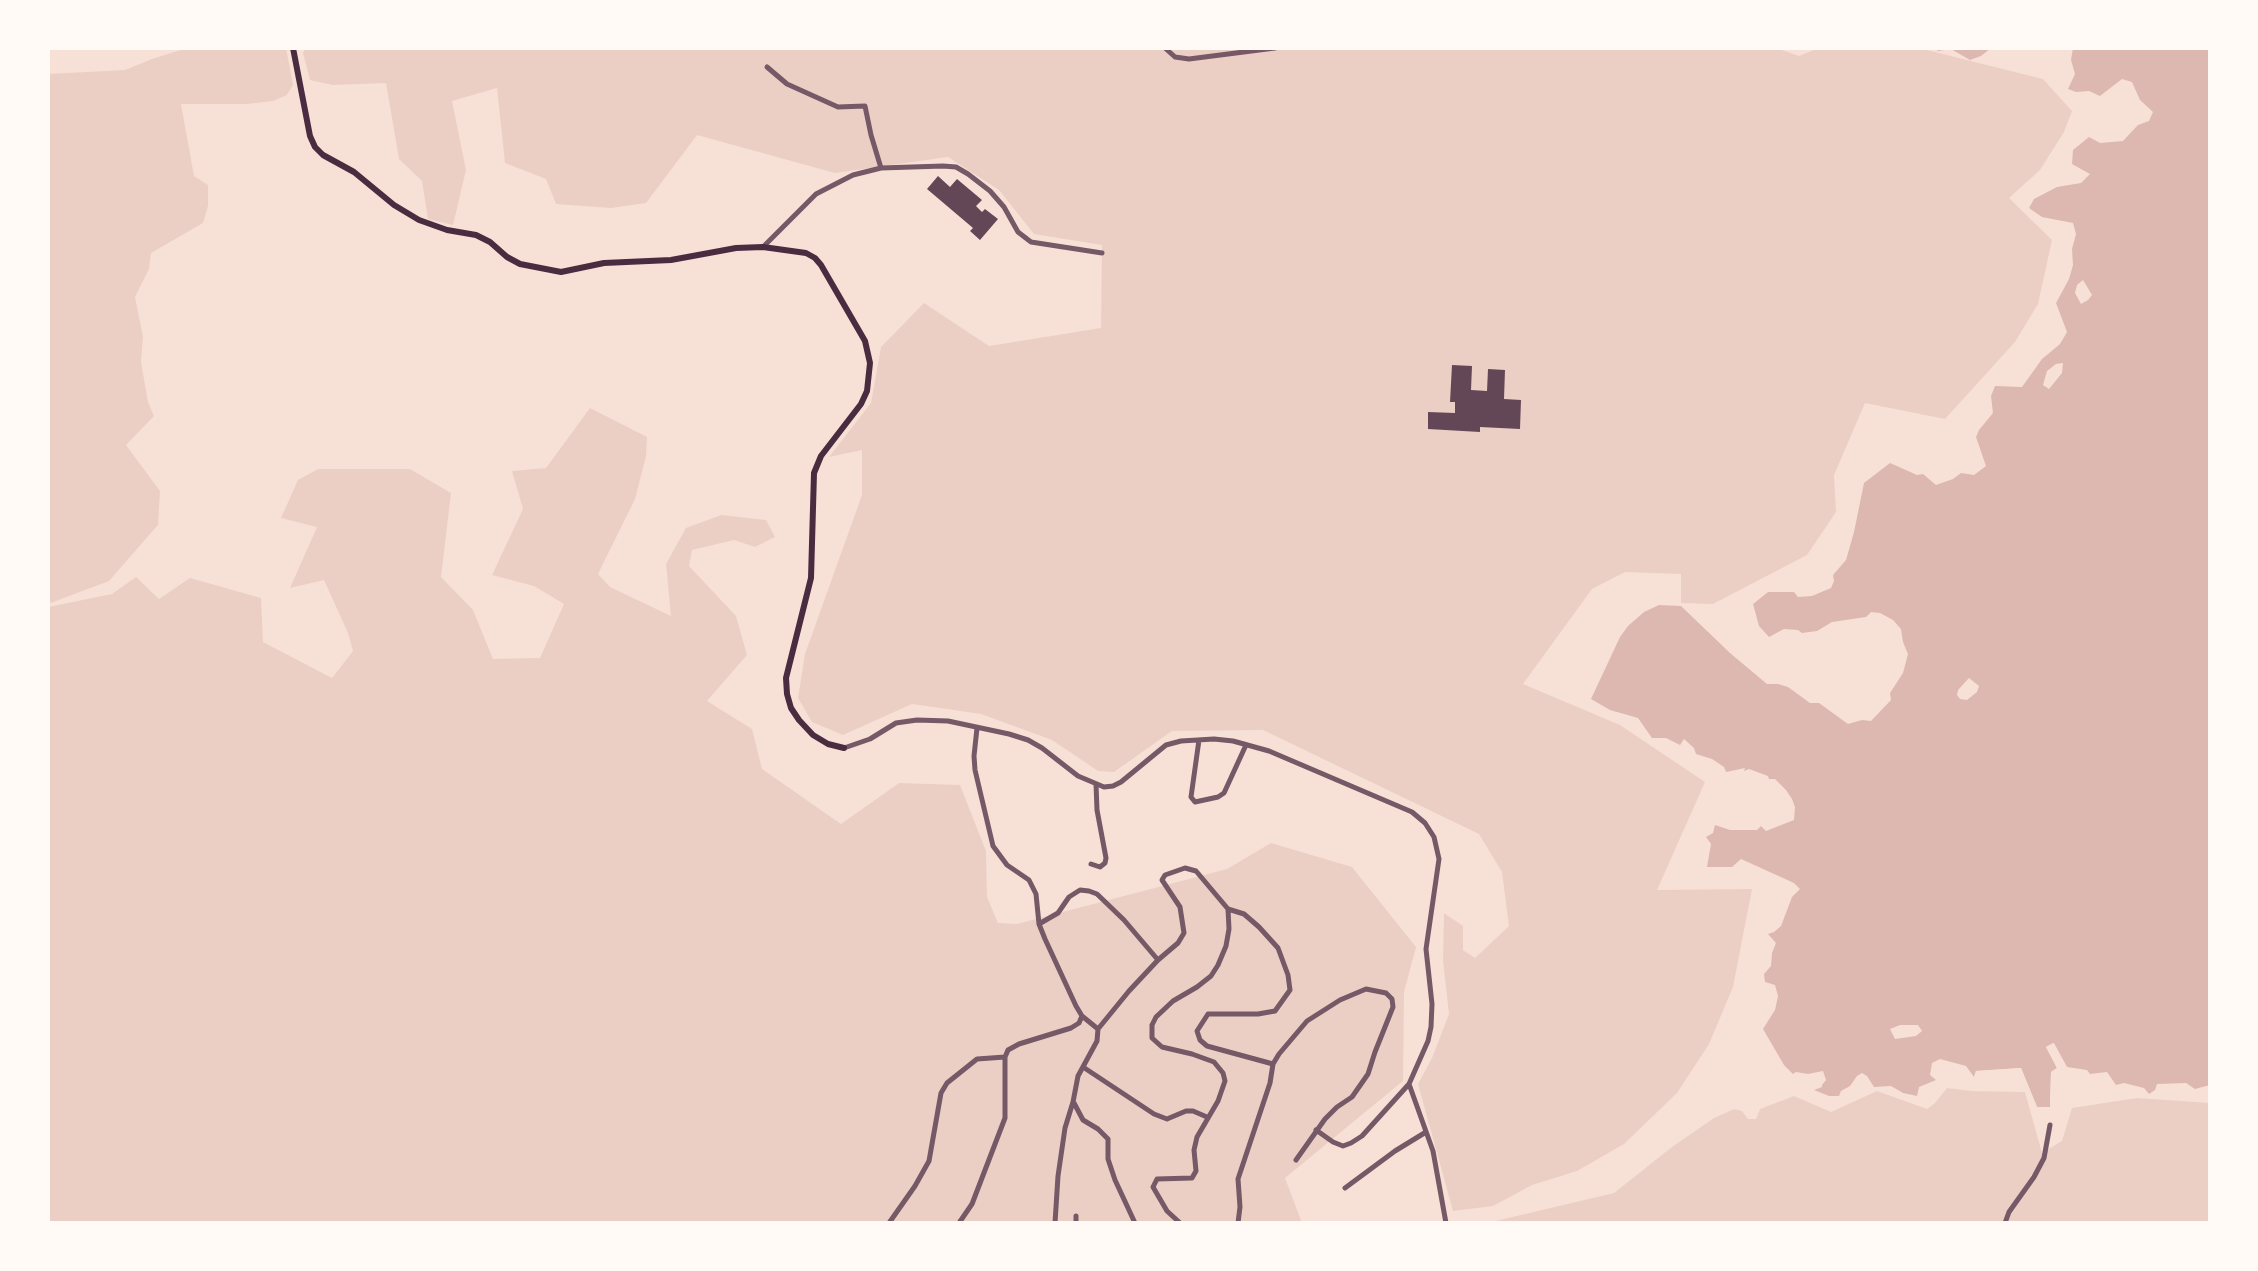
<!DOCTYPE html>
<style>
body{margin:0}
#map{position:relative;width:2258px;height:1271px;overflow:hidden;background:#f7e1d7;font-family:Overpass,sans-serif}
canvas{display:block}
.frame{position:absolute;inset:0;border:50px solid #fffaf5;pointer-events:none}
</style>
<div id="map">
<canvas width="2258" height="1271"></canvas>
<div class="frame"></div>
</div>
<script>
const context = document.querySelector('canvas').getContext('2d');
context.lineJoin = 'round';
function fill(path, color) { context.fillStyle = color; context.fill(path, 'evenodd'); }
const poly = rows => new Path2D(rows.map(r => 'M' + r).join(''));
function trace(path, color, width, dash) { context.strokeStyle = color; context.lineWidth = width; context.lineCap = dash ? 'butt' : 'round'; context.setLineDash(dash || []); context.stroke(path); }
const green = poly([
 [187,48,286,48,293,85,287,95,273,101,247,104,181,104,194,176,208,185,208,206,203,223,151,253,149,269,135,297,143,337,141,362,148,402,154,416,126,445,160,491,158,525,109,581,48,604,48,74,125,70,152,59],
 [305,48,1776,48,1799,56,1819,48,1919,48,2043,79,2072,111,2064,132,2040,170,2009,198,2052,240,2038,304,2015,342,1945,419,1865,403,1834,475,1836,512,1807,555,1713,604,1681,603,1681,574,1625,572,1592,589,1523,684,1620,725,1705,782,1657,890,1752,889,1733,987,1709,1044,1677,1093,1624,1144,1577,1171,1532,1185,1493,1206,1453,1211,1418,1084,1432,1058,1449,1014,1443,960,1444,913,1463,926,1463,950,1475,958,1509,926,1502,872,1479,834,1263,730,1172,731,1114,772,1098,771,1052,740,981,714,912,704,843,735,812,722,798,698,805,654,862,495,862,450,829,457,871,403,881,347,924,303,989,346,1101,328,1102,245,1034,234,999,190,948,157,835,173,697,135,646,203,611,208,556,204,546,179,505,163,497,88,452,101,466,170,453,225,428,219,422,181,399,159,386,83,333,85,310,80,303,53],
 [590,408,647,437,646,456,635,499,598,574,610,587,671,616,666,564,686,528,721,515,766,520,775,537,755,547,734,540,692,550,689,566,736,616,747,655,707,701,752,729,762,769,841,824,899,783,960,785,986,851,987,897,998,923,1017,924,1227,869,1271,843,1352,867,1416,947,1404,992,1403,1081,1285,1178,1302,1223,48,1223,48,607,112,594,136,577,159,599,190,578,261,598,263,642,332,678,353,651,348,633,324,580,290,588,317,527,281,518,298,480,318,469,410,469,451,493,441,577,473,610,493,659,540,658,564,604,534,586,492,575,523,509,512,471,546,468],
 [1947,1088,1971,1091,2025,1092,2042,1153,2062,1141,2072,1108,2137,1098,2210,1103,2210,1223,1487,1223,1614,1193,1672,1147,1714,1118,1734,1109,1742,1111,1748,1119,1756,1119,1760,1109,1794,1096,1831,1112,1877,1091,1927,1109,1935,1103]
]);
const water = poly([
 [1934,48,1991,48,1981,56,1970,60,1951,49,1938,51],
 [2073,48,2210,48,2210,1085,2195,1089,2186,1083,2157,1084,2155,1090,2149,1094,2144,1088,2124,1083,2116,1085,2107,1072,2090,1074,2087,1070,2067,1067,2053,1043,2046,1047,2057,1068,2051,1072,2050,1107,2037,1107,2021,1068,1976,1071,1974,1077,1966,1066,1940,1059,1932,1063,1930,1075,1936,1080,1919,1087,1917,1096,1903,1093,1891,1086,1874,1087,1867,1076,1862,1073,1857,1076,1850,1086,1841,1091,1839,1096,1829,1096,1814,1090,1822,1087,1822,1085,1826,1080,1823,1071,1808,1074,1796,1072,1793,1074,1784,1065,1763,1029,1775,1010,1778,996,1775,985,1765,982,1764,974,1771,966,1772,953,1776,943,1768,934,1774,932,1781,926,1792,897,1800,889,1794,883,1741,859,1732,867,1707,867,1711,844,1706,837,1713,833,1715,825,1730,830,1757,830,1761,826,1766,831,1794,820,1795,807,1792,799,1786,790,1775,779,1769,779,1768,776,1749,769,1744,771,1745,768,1726,772,1724,767,1712,759,1696,754,1694,748,1684,739,1680,745,1666,738,1652,738,1638,718,1610,710,1591,699,1620,637,1628,626,1644,612,1659,605,1681,606,1730,653,1767,684,1778,684,1788,687,1810,703,1819,703,1848,724,1862,720,1871,721,1891,700,1890,693,1903,673,1908,654,1903,642,1901,629,1893,620,1880,613,1871,612,1866,617,1832,622,1817,631,1802,633,1798,630,1784,629,1769,637,1759,626,1753,604,1768,592,1794,592,1798,597,1812,596,1831,588,1834,581,1833,575,1846,560,1854,532,1864,483,1890,463,1917,475,1923,474,1936,485,1953,479,1961,473,1974,475,1986,466,1976,437,1979,430,1993,413,1991,396,1995,386,2022,387,2042,359,2060,344,2067,332,2056,303,2069,279,2073,265,2072,249,2076,234,2073,223,2042,217,2029,208,2034,199,2057,187,2081,183,2090,174,2072,164,2073,150,2089,137,2100,143,2123,141,2138,125,2149,121,2153,112,2140,100,2132,82,2122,79,2100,96,2089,91,2076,92,2068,89,2075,74,2071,60],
 [2083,280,2092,295,2088,300,2081,304,2075,293,2077,285],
 [2063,363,2062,373,2049,389,2043,385,2047,371,2056,364],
 [1969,678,1979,686,1977,692,1967,700,1960,699,1957,695,1958,690],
 [1900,1025,1918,1025,1922,1031,1916,1036,1895,1039,1890,1029]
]);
const pier = poly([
 [2054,1043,2069,1071,2064,1070,2051,1048,2061,1068,2055,1074,2054,1108,2052,1111,2034,1109,2018,1072,1979,1075,1977,1079,1973,1081,1976,1071,2021,1068,2037,1107,2050,1107,2051,1072,2057,1068,2046,1047]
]);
const building = poly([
 [938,176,950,187,957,179,982,200,976,206,982,212,985,209,998,219,980,240,970,231,973,228,927,189],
 [1452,365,1472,366,1471,390,1487,391,1488,369,1505,370,1504,399,1521,400,1520,429,1480,427,1480,432,1428,429,1428,412,1455,413,1455,402,1450,402]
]);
const minor = poly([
 [1165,48,1175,57,1189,59,1275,48],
 [767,67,787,84,838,107,865,106,871,135,881,168],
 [763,247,816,194,853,175,881,168,943,166,956,167,968,174,990,191,1004,207,1018,232,1031,242,1102,253],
 [977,728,974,756,975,770,993,846,1007,865,1029,880,1036,894,1039,924,1045,939,1076,1006,1082,1016,1098,1029],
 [1199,740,1191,797,1195,802,1218,797,1224,793,1246,745],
 [844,748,870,739,896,723,917,720,948,721,1009,734,1028,740,1042,748,1078,776,1104,787,1113,786,1121,782,1166,745,1181,741,1214,739,1233,741,1269,751,1412,812,1425,823,1434,837,1439,859,1426,949,1432,1004,1431,1027,1428,1041,1409,1084,1433,1151,1446,1223],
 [1091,864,1100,867,1105,863,1106,858,1097,810,1096,784],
 [1039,924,1058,913,1069,897,1080,890,1089,891,1097,894,1124,920,1158,960],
 [1083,1067,1154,1114,1167,1119,1186,1111,1193,1111,1207,1117],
 [1074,1103,1083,1120,1098,1129,1108,1139,1108,1159,1115,1180,1135,1223],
 [1316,1130,1333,1142,1343,1146,1351,1143,1362,1136,1409,1084],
 [1345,1188,1395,1151,1426,1132],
 [889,1223,915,1186,929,1161,941,1093,947,1083,977,1059,1005,1057],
 [959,1223,972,1204,1005,1118,1005,1057,1008,1050,1019,1044,1071,1028,1079,1023,1082,1016],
 [1055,1223,1058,1176,1065,1128,1073,1102,1078,1076,1097,1041,1098,1029,1129,991,1158,960,1178,943,1184,933,1180,907,1162,880,1165,875,1185,868,1196,871,1228,909,1244,914,1259,927,1278,948,1288,975,1290,990,1275,1011,1258,1014,1208,1014,1197,1031,1200,1040,1207,1046,1273,1064],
 [1076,1223,1076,1216],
 [1180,1223,1167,1211,1153,1187,1157,1179,1192,1178,1196,1171,1194,1150,1197,1137,1218,1101,1225,1081,1223,1073,1214,1062,1192,1054,1162,1047,1152,1038,1152,1025,1156,1017,1173,1001,1197,987,1211,976,1218,965,1226,946,1229,929,1228,909],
 [1238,1223,1240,1207,1238,1179,1270,1083,1273,1064,1279,1054,1307,1021,1340,1000,1366,989,1386,993,1392,999,1393,1007,1375,1052,1368,1074,1352,1097,1337,1107,1325,1119,1296,1160],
 [2005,1223,2009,1212,2034,1177,2044,1158,2050,1125]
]);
const secondary = poly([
 [293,48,310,136,315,147,323,155,354,172,394,205,419,220,447,230,476,235,490,242,507,257,520,264,561,272,604,263,671,260,736,248,763,247,806,253,815,258,821,265,865,341,870,363,867,391,861,404,821,456,814,473,811,578,786,678,787,694,791,708,799,720,813,735,828,744,844,748]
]);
fill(green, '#ebcfc5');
fill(water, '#dcb8b0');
fill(pier, '#f7e1d7');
fill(building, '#644757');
trace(minor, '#755966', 5);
trace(secondary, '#4a2c40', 6);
</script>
